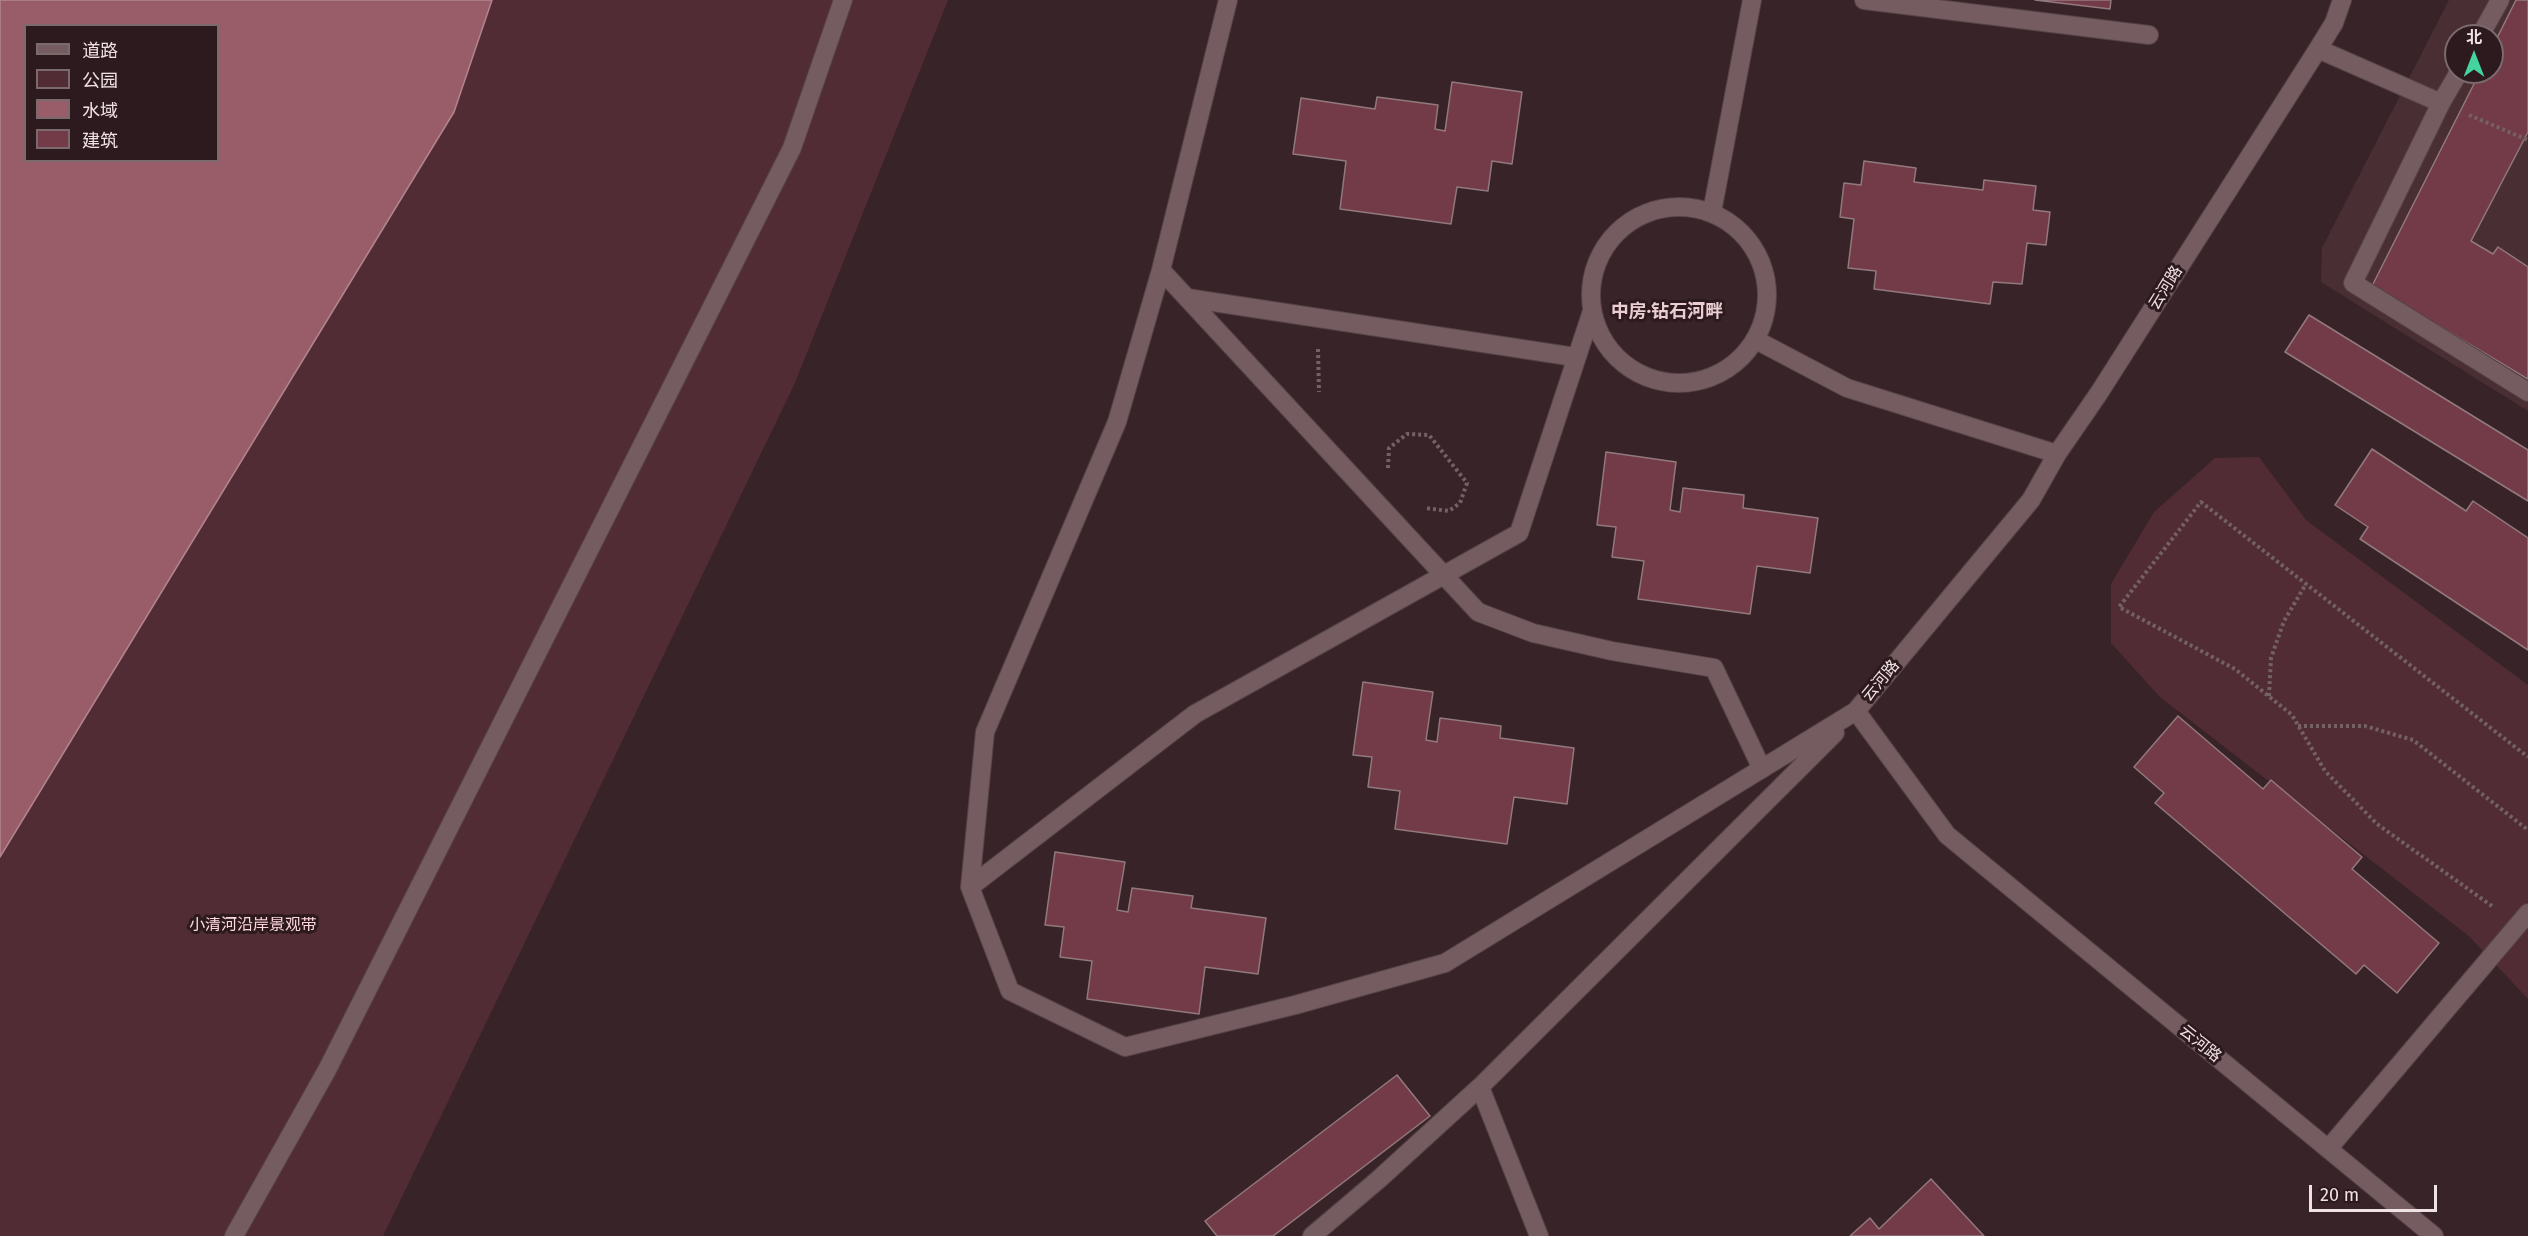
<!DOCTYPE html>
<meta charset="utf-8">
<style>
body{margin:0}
#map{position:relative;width:2528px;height:1236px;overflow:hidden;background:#382428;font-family:"Fira Sans","Noto Sans SC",sans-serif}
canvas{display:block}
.legend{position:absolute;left:24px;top:24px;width:195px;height:138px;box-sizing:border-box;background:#2d1a1e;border:2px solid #7b6a6d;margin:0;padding:8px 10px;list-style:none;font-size:18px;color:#f0e1e4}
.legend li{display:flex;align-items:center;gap:12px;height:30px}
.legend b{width:30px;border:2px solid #7b6a6d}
.north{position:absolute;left:2444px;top:24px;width:60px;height:60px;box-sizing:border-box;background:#2d1a1e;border:2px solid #7b6a6d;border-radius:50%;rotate:0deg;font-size:16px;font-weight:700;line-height:24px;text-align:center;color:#f0e1e4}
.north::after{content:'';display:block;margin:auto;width:21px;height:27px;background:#44d49f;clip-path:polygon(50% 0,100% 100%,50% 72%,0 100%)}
.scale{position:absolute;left:2309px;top:1185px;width:128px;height:27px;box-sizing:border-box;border:3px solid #f0e1e4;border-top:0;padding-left:8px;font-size:18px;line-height:21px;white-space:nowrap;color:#f0e1e4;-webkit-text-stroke:4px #2d1a1e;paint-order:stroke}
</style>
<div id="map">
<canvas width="2528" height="1236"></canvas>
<ul class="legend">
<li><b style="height:8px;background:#745c61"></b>道路</li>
<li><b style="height:16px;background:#522c34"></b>公园</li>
<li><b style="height:16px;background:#985d69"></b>水域</li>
<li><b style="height:16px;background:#733b48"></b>建筑</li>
</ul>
<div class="north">北</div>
<div class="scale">20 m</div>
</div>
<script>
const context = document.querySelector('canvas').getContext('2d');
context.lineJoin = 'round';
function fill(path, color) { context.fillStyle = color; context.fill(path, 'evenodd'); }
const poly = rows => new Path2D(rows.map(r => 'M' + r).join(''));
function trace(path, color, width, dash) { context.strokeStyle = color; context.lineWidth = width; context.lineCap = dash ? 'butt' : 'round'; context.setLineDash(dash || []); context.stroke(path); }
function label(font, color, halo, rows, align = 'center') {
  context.font = font + ' "Fira Sans","Noto Sans SC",sans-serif'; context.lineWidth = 6; context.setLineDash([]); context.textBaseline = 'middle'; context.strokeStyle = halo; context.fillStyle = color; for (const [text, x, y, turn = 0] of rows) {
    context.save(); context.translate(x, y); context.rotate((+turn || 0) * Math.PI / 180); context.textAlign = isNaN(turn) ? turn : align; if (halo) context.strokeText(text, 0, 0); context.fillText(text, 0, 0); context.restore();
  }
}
const built = poly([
 [2449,0,2528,0,2528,411,2321,282,2322,248],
 [2456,36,2492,36,2492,72,2456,72]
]);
const green = poly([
 [492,0,948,0,794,385,383,1236,0,1236,0,857,454,112],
 [2259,457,2306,520,2528,685,2528,999,2469,936,2160,697,2111,643,2111,584,2154,512,2215,458]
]);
const water = poly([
 [0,0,492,0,454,112,0,857,0,0],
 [26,26,218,26,218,160,26,160,26,26]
]);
const building = poly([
 [2035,0,2111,0,2110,9,2035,0],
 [2516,0,2528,0,2528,132,2471,241,2493,254,2498,247,2528,267,2528,379,2372,286,2480,72,2492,72,2492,48,2516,0],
 [1452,82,1522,92,1512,164,1492,161,1488,191,1457,187,1451,224,1340,209,1346,161,1293,154,1301,98,1375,109,1377,97,1438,105,1435,129,1445,131,1452,82],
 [1864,161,1916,168,1914,182,1983,190,1984,180,2036,186,2033,210,2050,212,2046,245,2027,243,2022,284,1993,282,1990,304,1874,289,1876,271,1848,268,1854,219,1840,217,1844,183,1861,185,1864,161],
 [2309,315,2528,450,2528,501,2285,352,2309,315],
 [2372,449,2466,511,2473,501,2528,538,2528,650,2360,539,2368,527,2335,505,2372,449],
 [1606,452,1676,462,1670,510,1680,512,1683,488,1744,495,1743,508,1818,518,1810,573,1757,566,1750,614,1638,599,1644,561,1612,557,1616,527,1597,525,1606,452],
 [1363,682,1433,692,1426,740,1437,742,1440,718,1501,726,1500,738,1574,748,1567,804,1514,797,1507,844,1395,829,1400,791,1368,787,1372,757,1353,755,1363,682],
 [2178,716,2263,789,2271,780,2362,857,2352,869,2439,943,2397,993,2364,965,2356,974,2155,803,2164,793,2134,767,2178,716],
 [1055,852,1125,862,1117,910,1128,912,1132,888,1193,896,1191,908,1266,918,1258,974,1205,967,1199,1014,1087,999,1092,961,1060,957,1064,927,1045,925,1055,852],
 [1397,1075,1430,1116,1273,1236,1217,1236,1205,1221,1397,1075],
 [1931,1179,1984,1236,1850,1236,1870,1218,1879,1229,1931,1179]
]);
const path = poly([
 [2469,115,2528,140],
 [1318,349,1319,392],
 [1388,468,1389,448,1407,434,1429,435,1467,483,1460,503,1449,511,1425,508],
 [2269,696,2271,658,2284,621,2306,584],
 [2298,726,2365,726,2413,740,2528,830],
 [2492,906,2377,824,2325,771,2292,715,2235,669,2119,607,2201,502,2528,757]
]);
const minor = poly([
 [1228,0,1161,270,1117,422,985,732,970,887,1010,991,1125,1047,1295,1005,1445,963,1856,711],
 [1864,0,2149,35],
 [2342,0,2334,23,2318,49,2099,393,2057,454,2031,500,1856,711,1947,835,2434,1236],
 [2480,36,2500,0],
 [2318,49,2441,103],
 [2459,72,2441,103,2353,283,2528,392],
 '1591 295a88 88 0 1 1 176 0a88 88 0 1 1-176 0Z',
 [1712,212,1752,0],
 [1161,270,1478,612,1533,633,1612,651,1714,668,1762,769],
 [1187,298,1575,357],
 [1756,340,1847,388,2057,454],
 [970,887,1195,714,1519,533,1592,311],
 [2328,1149,2528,913],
 [234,1236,327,1070,792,148,843,0],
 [1312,1236,1378,1180,1480,1087],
 [1539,1236,1480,1087,1835,733]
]);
const streetNames = [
 ["云河路",2166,288,-58],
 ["云河路",1881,681,-50],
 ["云河路",2200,1044,39]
];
const parkNames = [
 ["小清河沿岸景观带",253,926]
];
const neighbourhoodNames = [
 ["中房·钻石河畔",1667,312]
];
fill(built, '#492e34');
fill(green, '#522c34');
fill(water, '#985d69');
trace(water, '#b2858e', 1.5);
fill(building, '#733b48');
trace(building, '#92797e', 1.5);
trace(minor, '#554347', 20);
trace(path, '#736164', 4, [3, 3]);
trace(minor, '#745c61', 18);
label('16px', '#f0e1e4', '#2d1a1e', streetNames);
label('16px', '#ffd8df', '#2d1a1e', parkNames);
label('bold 18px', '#eaced3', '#2d1a1e', neighbourhoodNames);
</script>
